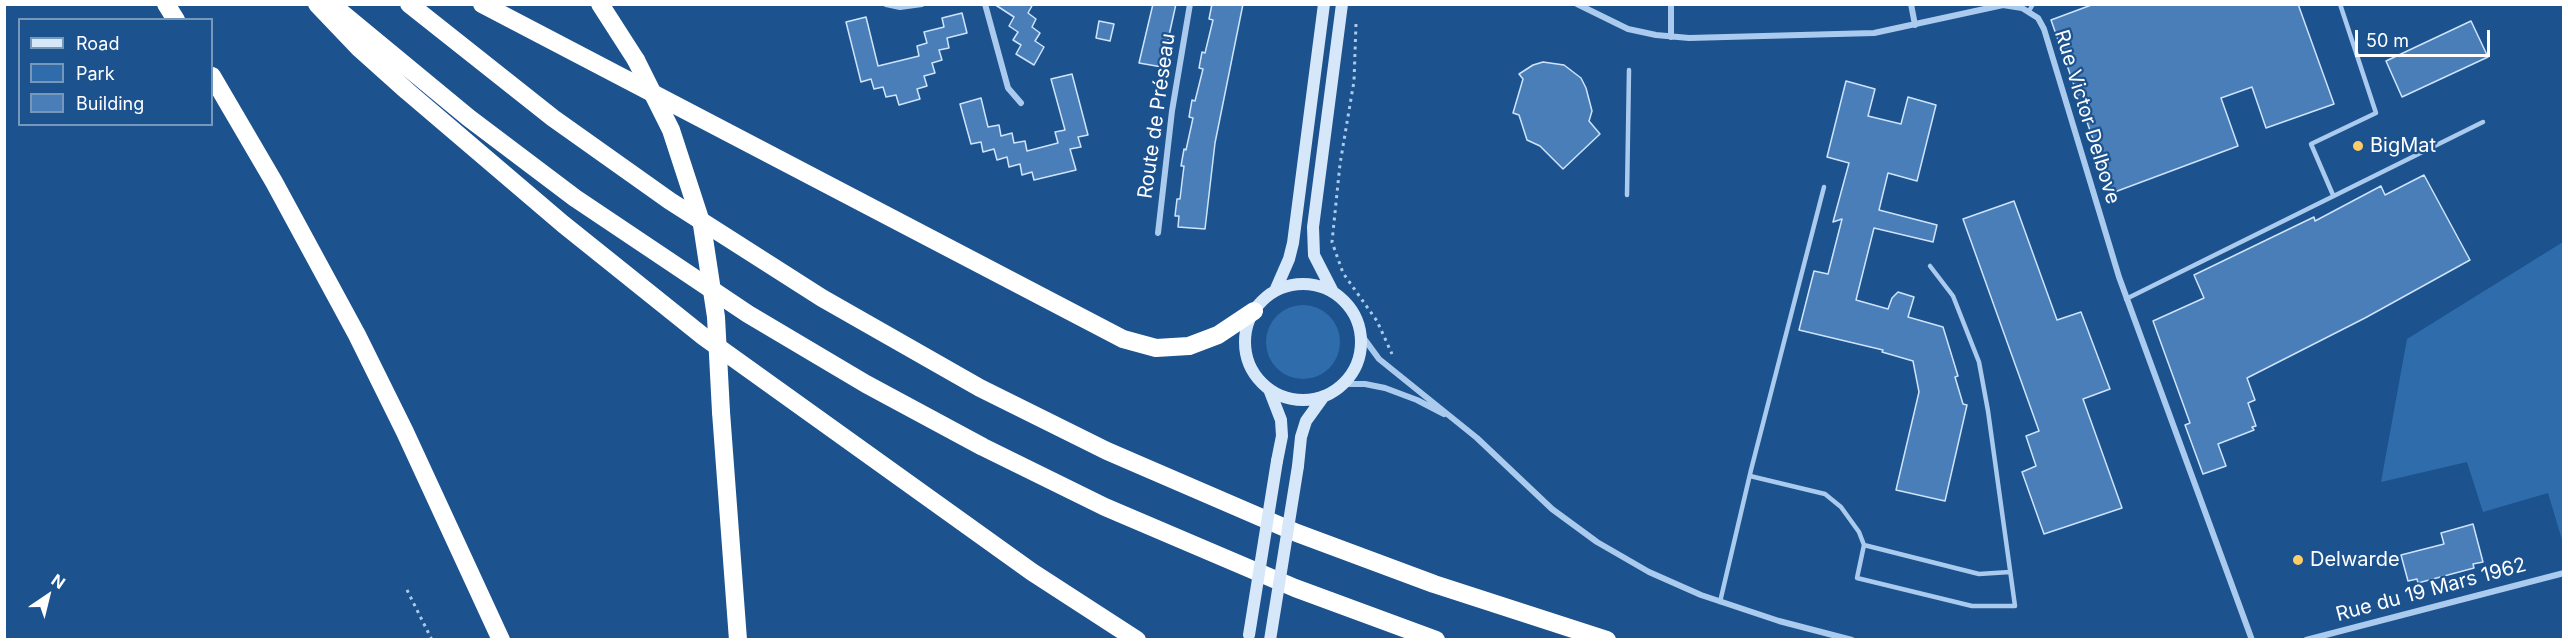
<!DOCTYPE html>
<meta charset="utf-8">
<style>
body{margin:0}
#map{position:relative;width:2568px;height:644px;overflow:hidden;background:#1c528e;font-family:Inter,sans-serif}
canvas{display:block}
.frame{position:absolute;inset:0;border:6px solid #fff;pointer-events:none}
.legend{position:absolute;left:18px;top:18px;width:195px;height:108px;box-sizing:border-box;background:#1c528e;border:2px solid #7797bb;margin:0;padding:8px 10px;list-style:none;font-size:18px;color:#fff}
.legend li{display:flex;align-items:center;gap:12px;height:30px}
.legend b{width:30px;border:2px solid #7797bb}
.north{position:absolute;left:18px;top:566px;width:60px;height:60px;-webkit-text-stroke:4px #1c528e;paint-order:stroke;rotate:35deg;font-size:16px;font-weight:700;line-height:24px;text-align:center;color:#fff}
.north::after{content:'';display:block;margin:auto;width:21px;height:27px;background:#fff;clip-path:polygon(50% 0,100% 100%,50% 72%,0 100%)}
.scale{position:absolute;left:2355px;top:30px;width:135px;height:27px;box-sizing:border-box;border:3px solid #fff;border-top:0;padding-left:8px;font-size:18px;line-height:21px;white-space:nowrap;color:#fff;-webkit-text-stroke:4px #1c528e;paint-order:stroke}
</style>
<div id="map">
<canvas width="2568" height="644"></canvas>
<div class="frame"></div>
<ul class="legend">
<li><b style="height:8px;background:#d6e7fa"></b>Road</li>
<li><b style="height:16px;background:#2f6cac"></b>Park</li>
<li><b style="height:16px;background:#497eb8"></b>Building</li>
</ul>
<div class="north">N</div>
<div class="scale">50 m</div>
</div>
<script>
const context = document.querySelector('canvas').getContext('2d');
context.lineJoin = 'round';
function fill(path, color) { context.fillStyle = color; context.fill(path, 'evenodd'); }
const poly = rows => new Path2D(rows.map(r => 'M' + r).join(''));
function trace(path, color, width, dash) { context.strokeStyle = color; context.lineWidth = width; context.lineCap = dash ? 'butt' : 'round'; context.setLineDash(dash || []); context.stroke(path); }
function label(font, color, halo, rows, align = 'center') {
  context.font = font + ' Inter,sans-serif'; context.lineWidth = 4.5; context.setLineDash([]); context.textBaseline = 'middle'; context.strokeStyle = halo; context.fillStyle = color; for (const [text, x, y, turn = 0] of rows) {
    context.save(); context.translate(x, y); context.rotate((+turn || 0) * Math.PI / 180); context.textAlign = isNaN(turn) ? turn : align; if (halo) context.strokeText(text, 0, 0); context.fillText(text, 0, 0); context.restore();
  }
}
const green = poly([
 [2563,242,2563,543,2548,493,2483,512,2467,462,2381,482,2407,339],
 '1266 342a37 37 0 1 1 74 0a37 37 0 1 1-74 0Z'
]);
const building = poly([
 [994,4,1033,4,1028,13,1036,19,1032,27,1040,33,1035,41,1044,47,1034,65,1016,54,1021,45,1013,40,1018,32,1009,26,1014,17,994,4],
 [1153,4,1176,4,1162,67,1139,63,1153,4],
 [1212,4,1243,4,1215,143,1205,229,1178,227,1179,216,1175,216,1177,199,1180,199,1182,182,1184,166,1181,166,1184,149,1186,150,1193,118,1189,117,1192,100,1195,101,1203,69,1199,68,1202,52,1205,53,1213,20,1209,19,1212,4],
 [2094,4,2298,4,2334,104,2266,128,2252,87,2221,98,2238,146,2112,193,2051,20,2094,4],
 [962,13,967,33,947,38,949,48,939,50,942,60,932,63,935,73,924,76,927,86,917,89,920,99,899,105,896,95,886,97,883,87,874,89,871,79,861,82,846,22,866,17,878,66,919,56,917,46,927,43,924,32,944,27,942,18,962,13],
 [1099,21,1114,24,1110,41,1096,38,1099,21],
 [2471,21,2488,57,2402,97,2386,61,2471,21],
 [1543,62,1564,65,1581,78,1586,88,1592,111,1589,121,1600,134,1563,169,1540,146,1527,140,1519,115,1513,113,1523,79,1519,74,1533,65,1543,62],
 [1072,74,1088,135,1078,137,1081,147,1070,149,1076,170,1034,180,1032,172,1022,175,1020,164,1009,167,1007,157,997,160,994,149,983,152,981,142,971,144,960,104,981,98,988,127,999,125,1001,136,1012,133,1014,143,1025,141,1027,151,1058,143,1055,132,1065,130,1051,79,1072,74],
 [1846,81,1875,89,1868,116,1901,124,1908,97,1936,105,1917,181,1888,173,1879,210,1937,225,1933,242,1874,228,1856,300,1888,309,1892,298,1898,292,1914,297,1908,317,1943,327,1958,376,1955,377,1963,404,1967,405,1945,501,1896,490,1919,392,1913,361,1882,352,1883,350,1799,330,1814,271,1828,274,1842,219,1833,222,1849,163,1827,157,1846,81],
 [2424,175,2470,260,2365,318,2247,378,2255,400,2248,403,2256,426,2252,427,2254,430,2218,444,2226,466,2203,474,2185,425,2190,423,2153,321,2204,298,2194,275,2314,217,2315,221,2381,186,2385,195,2424,175],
 [2014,201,2057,320,2081,312,2110,389,2083,399,2122,508,2044,534,2022,472,2036,466,2026,436,2039,431,1963,219,2014,201],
 [2473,524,2483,562,2473,564,2474,568,2418,583,2417,579,2408,581,2401,555,2444,544,2441,533,2473,524]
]);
const path = poly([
 [1356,24,1354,81,1340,164,1332,242,1343,273,1377,321,1392,354],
 [407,590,432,640]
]);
const lane = poly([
 [2029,11,2033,4],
 [1627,195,1629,70],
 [2333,195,2311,144,2376,113,2340,4],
 [2126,299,2483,122],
 [1750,476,1825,494,1841,507,1859,532,1864,545,1857,578,1972,606,2015,606,1988,411,1979,362,1953,296,1930,266],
 [1864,545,1979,574,2010,572],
 [1720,602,1751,470,1824,187]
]);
const street = poly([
 [886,4,900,7,922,4],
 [985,4,1008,88,1021,103],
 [1577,4,1628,29,1656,35,1689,38,1874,33,2003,5,2022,8,2038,18,2044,29,2119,277,2252,640],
 [1671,4,1671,37],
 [1911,4,1915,25],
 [1158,233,1172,111,1190,4],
 [1360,333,1379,359,1477,438,1552,509,1597,542,1649,572,1701,595,1779,621,1852,640],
 [1343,384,1365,384,1385,388,1417,400,1444,414],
 [2306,640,2564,573]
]);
const secondary = poly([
 '1245 342a58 58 0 1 1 116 0a58 58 0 1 1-116 0Z',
 [1275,291,1289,259,1293,243,1324,4],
 [1333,292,1314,255,1313,227,1342,4],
 [1269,389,1281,420,1282,436,1277,461],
 [1298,466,1301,437,1306,421,1324,396]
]);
const highway = poly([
 [166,4,176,20],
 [317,4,359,48,407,91,563,224,704,337,1032,572,1137,640],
 [331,4,469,118,575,198,748,314,866,384,983,447,1105,507,1295,588,1436,640],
 [409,4,553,118,670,201,822,298,980,388,1107,451,1297,533,1434,584,1607,640],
 [482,4,1123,339,1156,348,1189,346,1218,335,1254,311],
 [600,4,636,60],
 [212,76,274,182,357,335,405,432,501,640],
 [721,412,738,640]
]);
const secondaryBridge = poly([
 [1249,635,1277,461],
 [1270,640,1298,466]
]);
const highwayBridge = poly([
 [636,60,671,130,702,225,716,317,721,412]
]);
const markers = [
 [2358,146,6,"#fecd67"],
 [2298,560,6,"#fecd67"]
];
const streetNames = [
 ["Route de Préseau",1157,116,-82],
 ["Rue Victor Delbove",2087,117,73],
 ["Rue du 19 Mars 1962",2431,590,-15]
];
const poiNames = [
 ["BigMat",2370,146],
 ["Delwarde",2310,560]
];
fill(green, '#2f6cac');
fill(building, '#497eb8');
trace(building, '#cfe4fa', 1.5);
trace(path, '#aacbee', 3, [3, 4.5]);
trace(lane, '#aacbee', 4.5);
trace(street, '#aacbee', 6);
trace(secondary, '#d6e7fa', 12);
trace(highway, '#fff', 18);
trace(secondaryBridge, '#d6e7fa', 12);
trace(highwayBridge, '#fff', 18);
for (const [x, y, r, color] of markers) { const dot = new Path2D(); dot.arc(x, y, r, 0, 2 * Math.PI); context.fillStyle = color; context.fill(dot); trace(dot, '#1c528e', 2); }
label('20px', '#fff', '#1c528e', streetNames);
label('20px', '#fff', '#1c528e', poiNames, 'left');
</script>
